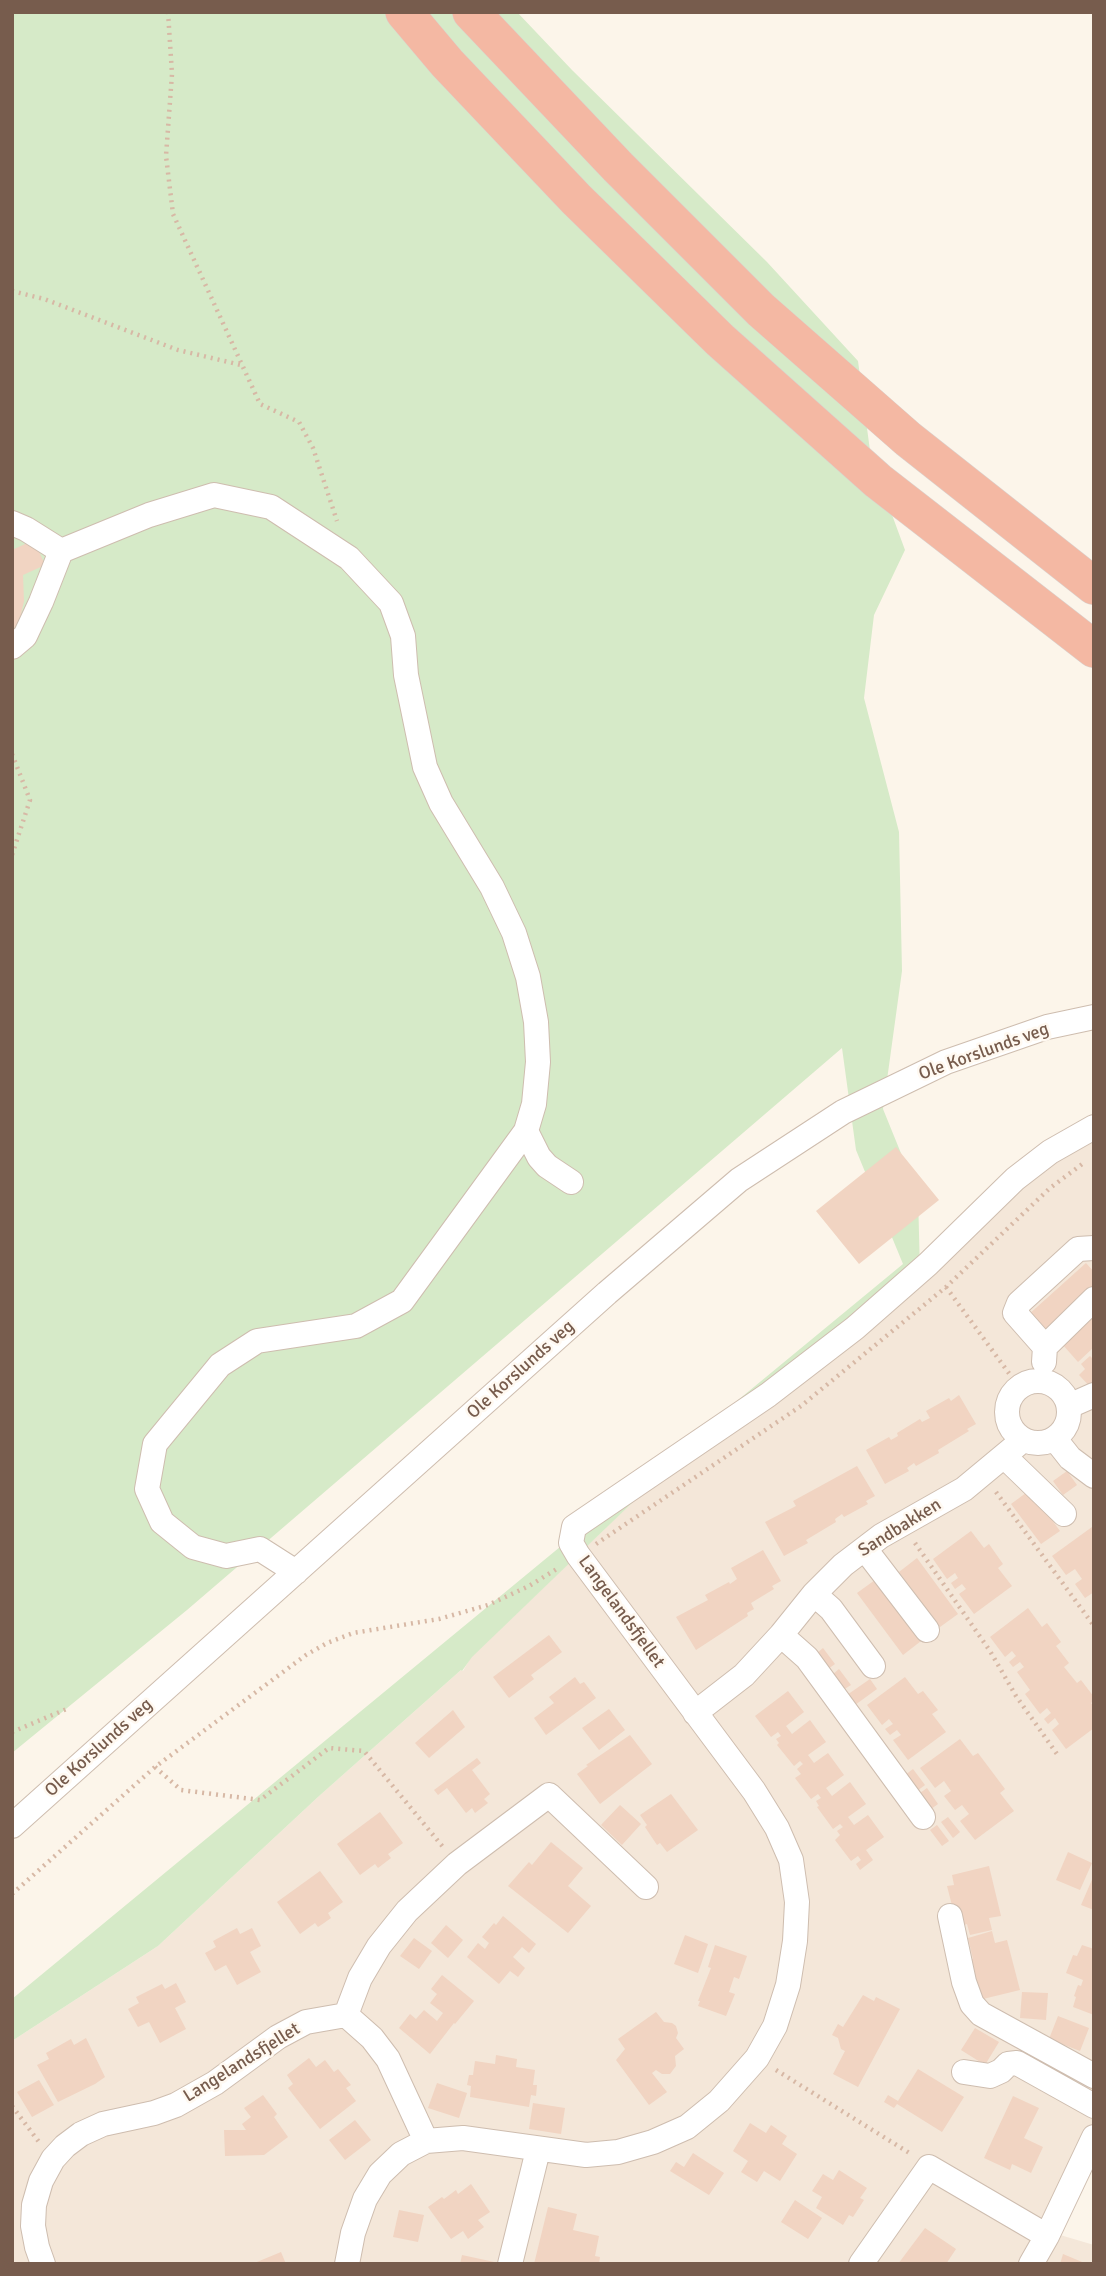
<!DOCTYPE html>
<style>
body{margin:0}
#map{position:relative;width:1106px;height:2276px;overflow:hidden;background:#fcf5ea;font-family:Signika,sans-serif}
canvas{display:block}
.frame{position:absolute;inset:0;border:14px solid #775c4d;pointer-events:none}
</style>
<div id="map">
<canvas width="1106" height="2276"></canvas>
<div class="frame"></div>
</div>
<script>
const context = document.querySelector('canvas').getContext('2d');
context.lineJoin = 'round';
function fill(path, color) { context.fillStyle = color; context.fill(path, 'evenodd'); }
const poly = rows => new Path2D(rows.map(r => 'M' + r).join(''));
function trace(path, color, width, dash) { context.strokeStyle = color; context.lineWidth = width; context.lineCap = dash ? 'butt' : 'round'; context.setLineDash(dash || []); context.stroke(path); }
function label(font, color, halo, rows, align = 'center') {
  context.font = font + ' Signika,sans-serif'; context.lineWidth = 5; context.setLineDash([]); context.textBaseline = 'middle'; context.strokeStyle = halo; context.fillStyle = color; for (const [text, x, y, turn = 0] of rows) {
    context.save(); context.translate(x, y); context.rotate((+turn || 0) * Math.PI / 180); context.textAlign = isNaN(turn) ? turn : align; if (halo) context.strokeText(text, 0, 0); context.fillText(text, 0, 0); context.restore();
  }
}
const residential = poly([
 [1094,1125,1094,2125,1050,2232,1094,2245,1094,2264,12,2264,12,2041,158,1946,318,1797,461,1670,463,1671,471,1657,686,1451]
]);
const green = poly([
 [12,12,517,12,572,70,767,262,858,361,871,458,905,550,874,615,864,698,899,832,902,971,883,1109,918,1195,920,1272,686,1451,472,1657,462,1671,461,1670,318,1797,158,1946,12,2041,12,1999,903,1264,856,1150,842,1048,187,1610,12,1753]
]);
const building = poly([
 [34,540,45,565,23,575,24,601,20,619,12,632,12,550],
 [896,1147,939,1200,859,1264,816,1211],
 [1086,1263,1094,1272,1094,1286,1043,1333,1027,1316],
 [1094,1317,1094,1347,1078,1362,1063,1345],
 [1090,1356,1094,1360,1094,1391,1079,1375,1085,1369,1081,1364],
 [959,1395,976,1424,967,1429,969,1431,938,1450,939,1453,916,1466,914,1463,907,1468,909,1471,885,1484,866,1450,889,1437,891,1440,898,1436,897,1433,920,1419,922,1422,930,1418,926,1411,949,1398,951,1401],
 [857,1466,875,1496,866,1501,868,1504,844,1517,842,1514,835,1519,836,1522,806,1540,808,1543,784,1556,765,1522,796,1506,793,1501],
 [1067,1471,1077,1485,1063,1495,1053,1481],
 [1030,1490,1060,1531,1041,1544,1011,1504],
 [1092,1527,1094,1530,1094,1592,1085,1598,1075,1584,1082,1579,1075,1569,1066,1575,1052,1556],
 [971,1531,984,1548,989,1544,1003,1564,998,1568,1012,1586,974,1614,959,1594,966,1589,962,1584,955,1589,951,1583,958,1578,955,1573,947,1579,933,1559],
 [763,1550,781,1581,772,1586,774,1589,751,1603,754,1609,747,1613,748,1616,696,1650,676,1617,708,1600,705,1595,729,1582,730,1584,737,1579,731,1568],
 [917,1558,958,1614,940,1627,899,1572],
 [875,1580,921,1641,903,1655,857,1593],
 [1028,1608,1042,1627,1047,1623,1061,1642,1056,1646,1069,1663,1064,1667,1077,1683,1081,1680,1094,1697,1094,1700,1091,1703,1094,1707,1094,1728,1066,1749,1052,1730,1059,1724,1055,1718,1048,1724,1044,1719,1051,1713,1047,1708,1040,1714,1025,1694,1030,1690,1017,1672,1024,1667,1020,1662,1013,1667,1009,1662,1016,1656,1012,1651,1005,1657,990,1637],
 [549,1635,562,1652,531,1675,534,1679,509,1698,493,1677],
 [823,1648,835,1664,828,1669,816,1654],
 [839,1669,851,1685,843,1690,832,1675],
 [575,1677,580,1684,584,1682,596,1698,546,1735,534,1718,554,1703,549,1697],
 [905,1677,918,1694,923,1691,938,1710,932,1714,946,1732,908,1760,893,1740,901,1735,897,1730,890,1735,885,1729,893,1724,889,1719,882,1725,867,1705],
 [870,1679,877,1689,855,1705,847,1695],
 [788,1691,804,1712,786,1726,792,1734,810,1720,826,1742,808,1755,814,1763,828,1753,844,1775,826,1788,832,1796,850,1782,866,1804,848,1817,854,1825,868,1815,884,1837,866,1850,873,1860,860,1870,856,1864,861,1860,858,1856,851,1861,835,1840,840,1835,837,1831,843,1827,840,1824,833,1829,817,1807,819,1806,816,1801,821,1798,818,1794,811,1799,795,1778,801,1774,797,1769,803,1764,800,1761,794,1766,777,1745,779,1743,776,1739,781,1736,778,1732,771,1737,755,1716],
 [609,1709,625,1730,599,1750,582,1728],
 [453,1710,465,1727,429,1758,415,1743],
 [630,1735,652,1764,600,1804,577,1774,588,1766,586,1765],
 [960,1739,973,1756,978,1753,1005,1789,1000,1793,1014,1811,975,1840,960,1821,969,1814,962,1805,955,1810,944,1796,951,1791,944,1781,935,1788,920,1768],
 [477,1758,481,1763,472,1770,490,1794,484,1799,488,1803,475,1813,472,1808,466,1813,447,1788,438,1795,434,1790],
 [913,1769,925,1785,917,1791,905,1775],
 [927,1788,938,1804,931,1809,920,1793],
 [671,1794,698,1830,667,1852,660,1843,657,1845,645,1827,647,1825,640,1815],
 [620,1805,641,1824,622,1845,601,1825],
 [380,1812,403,1843,388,1854,391,1858,378,1868,375,1864,360,1875,337,1844],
 [948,1817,960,1832,953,1838,941,1822],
 [937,1825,949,1841,942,1846,930,1830],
 [551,1842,583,1868,568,1886,591,1906,568,1933,508,1886,529,1862,532,1865],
 [1068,1852,1092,1863,1080,1890,1056,1880],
 [989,1866,1001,1916,989,1918,992,1930,970,1935,967,1924,964,1925,955,1917,947,1886,954,1885,952,1875],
 [320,1871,343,1902,328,1913,331,1918,324,1923,318,1927,315,1923,300,1934,277,1902],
 [1094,1875,1094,1910,1081,1905],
 [503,1916,536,1944,529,1953,522,1947,513,1957,525,1968,518,1977,510,1971,499,1984,467,1957,478,1943,485,1949,489,1943,482,1937,494,1923,496,1925],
 [446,1925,463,1940,448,1958,431,1943],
 [237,1928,240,1934,252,1928,261,1946,250,1952,261,1972,237,1985,226,1965,215,1971,205,1953,216,1947,213,1941],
 [992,1931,995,1943,1007,1940,1020,1990,983,1999,980,1989,973,1991,965,1961,973,1959,968,1938],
 [685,1935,708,1944,698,1973,674,1964],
 [414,1938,432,1951,419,1969,400,1956],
 [715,1945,747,1956,739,1979,734,1977,729,1992,735,1994,726,2016,698,2006,700,2001,698,2001,711,1968,708,1967],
 [1082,1945,1094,1949,1094,2015,1073,2007,1076,1997,1074,1996,1078,1985,1081,1986,1083,1980,1066,1973,1073,1955,1077,1956],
 [442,1975,474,2001,455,2024,454,2023,430,2054,399,2028,410,2014,416,2019,424,2010,437,2021,443,2013,430,2003,437,1994,431,1989],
 [176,1983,186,2002,175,2008,186,2029,160,2043,149,2022,138,2027,128,2009,139,2003,136,1997,162,1984,165,1989],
 [1022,1992,1048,1993,1046,2020,1020,2018],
 [863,1995,874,2001,876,1997,900,2009,858,2087,833,2074,845,2051,841,2049,838,2038,832,2035,838,2024,843,2027],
 [656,2012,664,2022,672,2023,676,2026,678,2033,676,2038,684,2049,675,2056,676,2066,670,2074,662,2074,656,2070,652,2073,667,2092,649,2105,616,2060,625,2049,618,2039],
 [1058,2016,1089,2028,1080,2051,1049,2039],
 [975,2028,999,2042,985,2065,961,2050],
 [86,2038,105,2077,95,2084,58,2102,37,2065,49,2059,46,2053,71,2039,74,2045],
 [496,2055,517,2059,516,2067,535,2070,533,2085,537,2085,536,2096,531,2095,529,2107,470,2097,471,2086,467,2085,469,2075,473,2075,475,2061,495,2064],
 [309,2058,316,2067,325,2060,334,2072,338,2069,351,2085,346,2088,356,2101,320,2129,288,2088,293,2084,287,2075],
 [918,2069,964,2097,942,2132,897,2104,894,2108,884,2102,888,2095,898,2101],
 [39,2080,54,2105,32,2117,17,2092],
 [437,2083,467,2093,459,2118,428,2108],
 [263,2095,277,2114,274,2117,288,2137,264,2155,225,2156,224,2130,246,2130,242,2124,251,2117,244,2108],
 [1013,2096,1039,2108,1024,2138,1043,2147,1031,2173,1012,2164,1010,2170,984,2158],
 [533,2103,565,2108,561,2134,529,2129],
 [355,2120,371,2140,345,2160,329,2140],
 [750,2123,766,2133,771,2125,787,2136,782,2144,797,2154,780,2181,764,2171,757,2182,741,2172,748,2161,733,2151],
 [693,2153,724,2173,709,2195,670,2171,676,2162,684,2167],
 [839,2170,867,2188,860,2198,864,2200,853,2217,849,2215,843,2225,816,2208,822,2197,812,2191,823,2174,833,2180],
 [471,2184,490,2212,478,2220,484,2227,468,2239,463,2231,451,2239,428,2207,442,2197,444,2199,456,2190,458,2194],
 [795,2200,822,2218,808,2239,781,2222],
 [548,2207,577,2214,573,2230,599,2236,595,2256,600,2257,599,2264,534,2264],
 [399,2210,424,2215,418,2242,393,2237],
 [925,2228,956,2249,946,2264,898,2264],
 [281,2252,286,2264,252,2264],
 [1063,2254,1087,2264,1060,2264],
 [462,2255,499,2263,499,2264,460,2264]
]);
const path = poly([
 [168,12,172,74,166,156,173,214,260,404,299,422,313,448,337,521],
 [12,291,44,299,178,350,241,365],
 [12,754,30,800,12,855],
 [946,1287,1019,1387],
 [996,1492,1094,1626],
 [915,1543,990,1651,1016,1696,1057,1754],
 [596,1544,801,1406,946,1287,1050,1188,1085,1162],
 [12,1732,69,1708],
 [155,1767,181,1790,260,1800,329,1748,364,1751,443,1847],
 [12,1894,155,1767,306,1655,327,1643,353,1633,439,1619,488,1605,529,1586,560,1567],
 [776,2070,911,2154],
 [12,2106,39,2142]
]);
const minor = poly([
 [12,523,26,529,61,551],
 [12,647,25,636,41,602,61,551,149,515,214,495,271,507,349,558,391,603,403,636,406,675,425,767,441,803,492,887,514,933,528,977,536,1022,538,1062,534,1104,526,1131,402,1301,356,1326,257,1341,220,1365,155,1444,147,1489,162,1522,193,1547,226,1556,260,1549,296,1572],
 [526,1131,539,1157,547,1166,571,1182],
 [1045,1347,1015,1313,1019,1303,1078,1249,1094,1248],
 [1044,1362,1045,1347,1094,1299],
 '1007 1412a31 31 0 1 1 62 0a31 31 0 1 1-62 0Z',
 [1069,1406,1094,1395],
 [1055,1439,1070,1458,1094,1476],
 [1005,1457,1064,1514],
 [865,1549,927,1630],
 [814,1594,831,1609,873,1666],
 [781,1635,807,1658,923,1817],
 [695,1713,744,1675,781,1635,814,1594,843,1565,881,1536,964,1489,1023,1440],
 [12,1826,607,1293,739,1180,843,1112,946,1062,1047,1027,1094,1017],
 [950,1916,964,1982,972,2004,981,2014,1094,2076],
 [346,2015,372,2038,388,2059,426,2141],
 [964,2072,990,2076,1001,2071,1008,2064,1017,2063,1094,2106],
 [43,2264,37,2247,33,2226,34,2205,41,2181,53,2159,65,2146,81,2134,103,2124,154,2113,176,2105,215,2083,278,2037,306,2022,346,2015,360,1978,379,1946,407,1911,457,1864,549,1795,646,1887],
 [347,2264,353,2233,365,2199,380,2174,401,2154,426,2141,463,2138,586,2155,618,2152,653,2142,687,2127,719,2101,757,2058,775,2026,788,1985,795,1941,797,1902,791,1860,777,1828,754,1791,578,1555,571,1543,574,1527,768,1395,855,1328,928,1264,1015,1179,1050,1152,1094,1127],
 [510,2264,538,2150],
 [861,2264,929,2167,1047,2236],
 [1031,2264,1047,2236,1094,2137]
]);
const highway = poly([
 [404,12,447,63,576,199,720,340,878,481,1094,649],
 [471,12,618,167,761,310,908,439,1094,586]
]);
const streetNames = [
 ["Ole Korslunds veg",984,1052,-20],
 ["Ole Korslunds veg",521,1370,-42],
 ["Sandbakken",900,1528,-32],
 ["Langelandsfjellet",621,1612,54],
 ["Ole Korslunds veg",99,1748,-42],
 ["Langelandsfjellet",242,2063,-32]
];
fill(residential, '#f4e7d9');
fill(green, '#d6eac8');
fill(building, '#f1d4c2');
trace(minor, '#cebdaf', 26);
trace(highway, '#d9d1cd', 38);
trace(path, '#d7b8a5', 4.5, [2, 5]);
trace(minor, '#fff', 24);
trace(highway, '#f4b8a3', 37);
label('18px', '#775c4d', '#fff9f1', streetNames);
</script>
